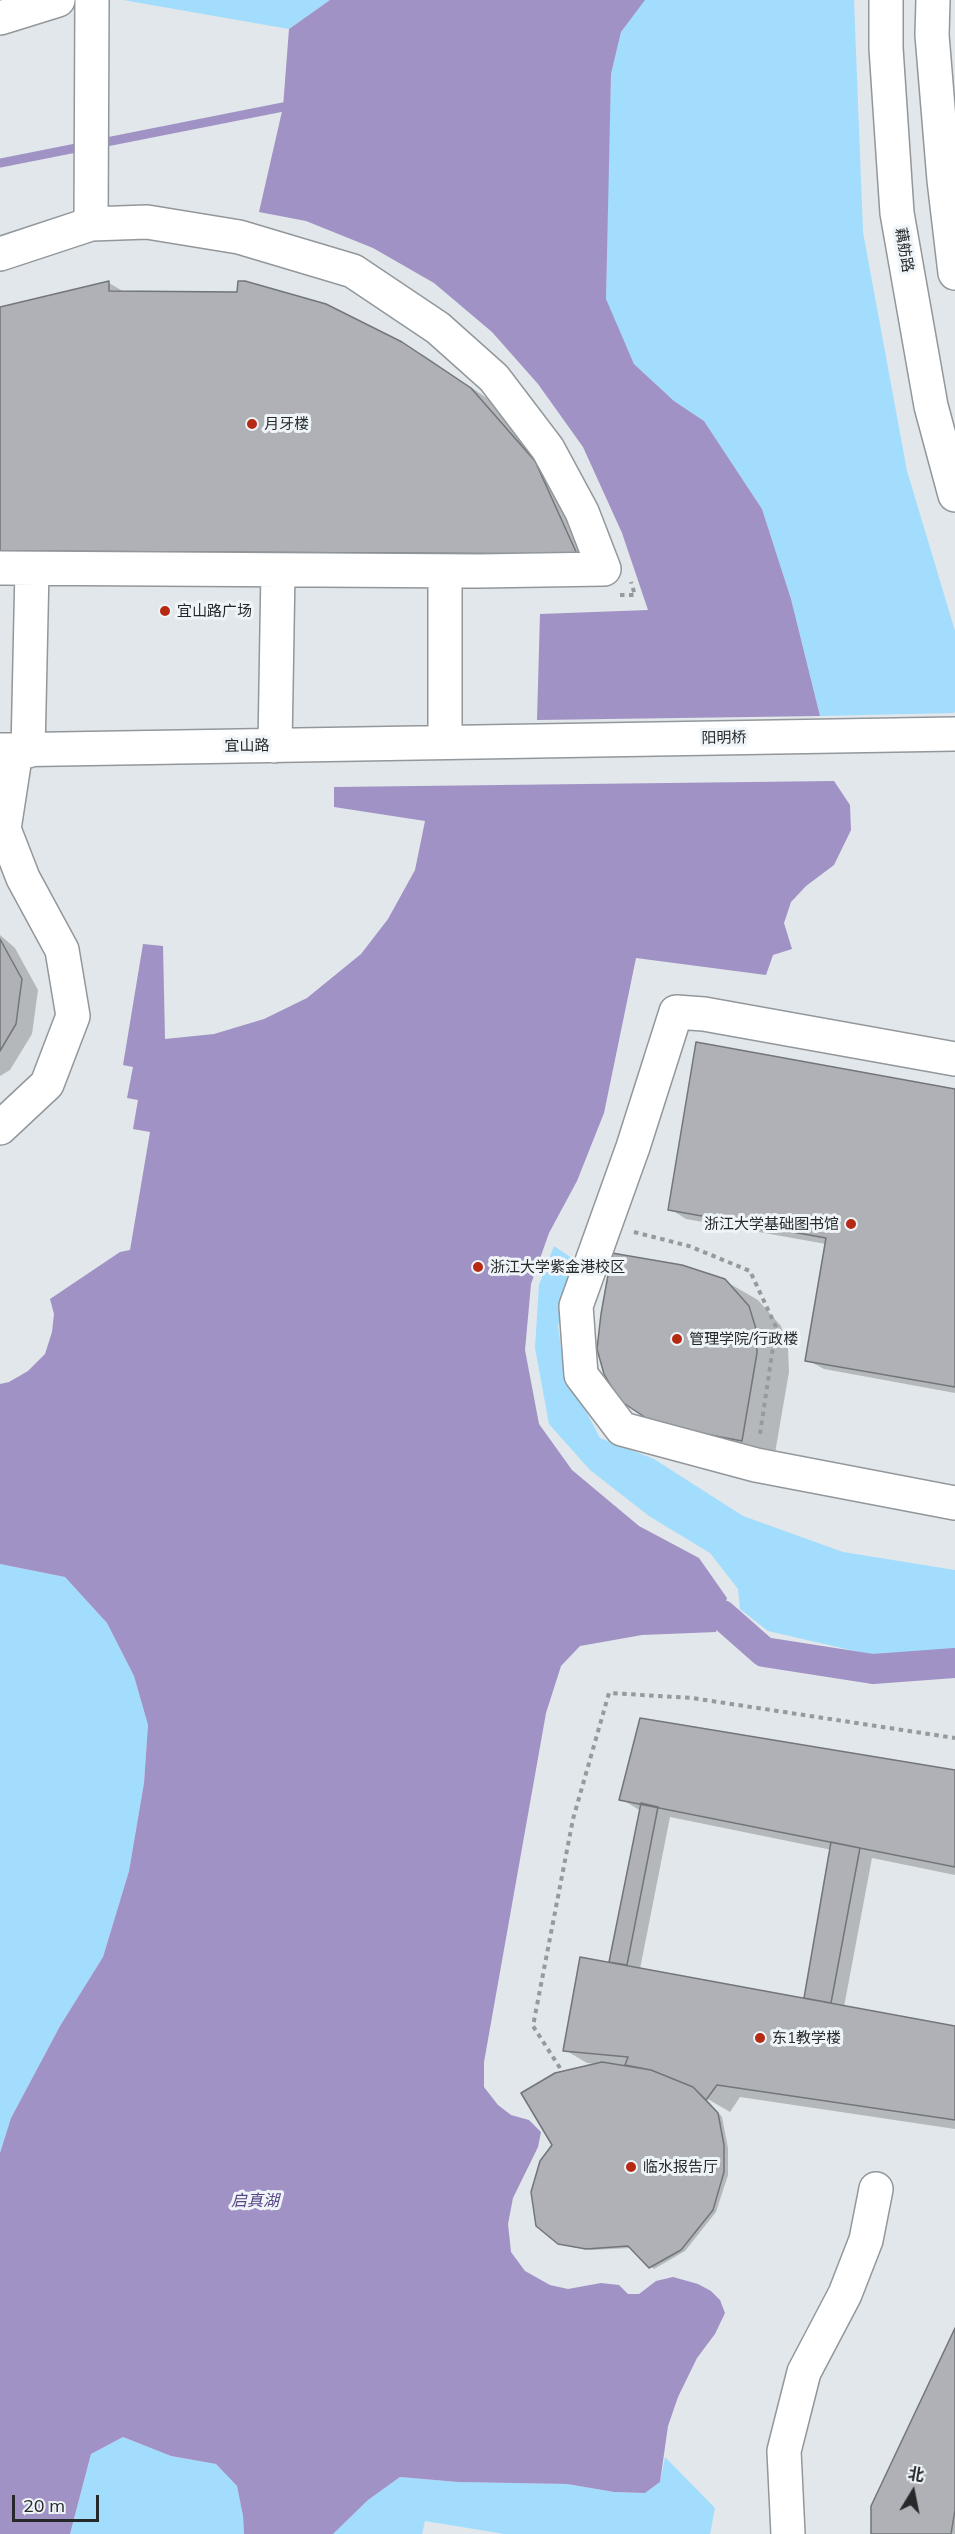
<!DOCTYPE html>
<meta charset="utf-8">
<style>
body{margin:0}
#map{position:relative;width:955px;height:2534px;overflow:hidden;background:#e1e7ea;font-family:Mulish,"Noto Sans SC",sans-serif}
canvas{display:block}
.north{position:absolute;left:883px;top:2462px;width:60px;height:60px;-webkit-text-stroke:4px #eef4f7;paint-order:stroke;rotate:10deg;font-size:16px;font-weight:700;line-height:24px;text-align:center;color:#26292a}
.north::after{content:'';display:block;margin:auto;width:21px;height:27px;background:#26292a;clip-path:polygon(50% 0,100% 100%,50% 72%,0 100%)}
.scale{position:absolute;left:12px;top:2495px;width:87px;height:27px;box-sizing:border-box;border:3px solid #26292a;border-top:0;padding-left:8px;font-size:18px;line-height:21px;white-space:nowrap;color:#26292a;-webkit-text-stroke:4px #eef4f7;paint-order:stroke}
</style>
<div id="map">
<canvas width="955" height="2534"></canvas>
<div class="north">北</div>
<div class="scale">20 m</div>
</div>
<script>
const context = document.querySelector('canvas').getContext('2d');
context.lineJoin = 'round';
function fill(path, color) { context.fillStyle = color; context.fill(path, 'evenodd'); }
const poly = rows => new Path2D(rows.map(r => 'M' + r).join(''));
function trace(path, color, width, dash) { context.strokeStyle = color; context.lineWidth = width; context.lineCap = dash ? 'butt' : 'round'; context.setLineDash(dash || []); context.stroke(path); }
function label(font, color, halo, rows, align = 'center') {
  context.font = font + ' Mulish,"Noto Sans SC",sans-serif'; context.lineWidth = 6; context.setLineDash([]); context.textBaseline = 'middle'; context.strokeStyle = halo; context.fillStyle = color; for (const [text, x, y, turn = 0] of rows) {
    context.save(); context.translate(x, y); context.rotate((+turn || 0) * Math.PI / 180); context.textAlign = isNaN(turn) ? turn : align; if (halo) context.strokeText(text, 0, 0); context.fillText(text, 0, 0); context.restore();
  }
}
const green = poly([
 [123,0,330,0,289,29],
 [644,0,854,0,863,232,907,471,955,631,955,712,953,713,820,716,791,599,762,509,704,421,674,401,634,364,606,300,608,174,611,74,621,32],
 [554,1246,576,1261,558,1326,564,1369,600,1438,654,1459,743,1516,843,1552,955,1570,955,1651,872,1655,768,1631,740,1609,738,1589,710,1553,649,1516,590,1470,549,1424,535,1348,539,1285],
 [0,1564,65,1577,107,1623,134,1676,148,1725,144,1783,129,1871,103,1957,60,2026,11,2118,0,2153],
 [123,2437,171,2456,216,2464,237,2486,243,2516,244,2534,70,2534,91,2454],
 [665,2457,715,2508,710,2534,505,2534,425,2521,422,2534,333,2534,368,2500,400,2477,458,2482,567,2484,614,2492,645,2493,660,2482]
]);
const water = poly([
 [330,0,645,0,621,32,611,74,606,299,634,364,674,401,704,421,762,509,791,599,820,716,537,720,540,614,648,610,622,533,583,447,538,384,492,332,434,283,373,248,306,221,259,212,283,107,289,29],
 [834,781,850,805,851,830,834,865,806,886,791,902,784,923,792,949,773,955,766,975,636,958,604,1113,577,1181,549,1233,531,1284,525,1350,539,1424,572,1470,639,1526,699,1558,727,1598,716,1632,642,1635,580,1646,561,1666,546,1713,484,2062,484,2087,498,2105,511,2115,529,2120,541,2132,538,2147,513,2198,508,2224,511,2252,525,2271,550,2285,568,2289,601,2283,619,2285,628,2294,639,2294,656,2281,673,2277,698,2284,711,2291,720,2300,725,2313,715,2334,697,2358,678,2397,668,2426,660,2482,645,2493,614,2492,567,2484,458,2482,400,2477,368,2500,333,2534,244,2534,243,2516,237,2486,216,2464,171,2456,123,2437,91,2454,70,2534,0,2534,0,2153,11,2118,60,2026,103,1957,129,1871,144,1783,148,1725,134,1676,107,1623,65,1577,0,1564,0,1384,9,1382,28,1371,45,1354,52,1332,54,1314,50,1299,120,1252,130,1250,150,1132,133,1129,138,1100,127,1098,133,1067,123,1065,143,944,163,946,165,1039,214,1034,264,1019,307,998,361,954,388,919,415,870,425,821,334,807,334,787]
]);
const shadow = poly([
 [109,283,126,293,401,343,425,356,494,403,557,475,598,566,0,562,0,309],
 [0,935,15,948,38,990,32,1034,10,1070,0,1076],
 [955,1091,955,1393,824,1369,807,1360,826,1244,686,1219,670,1209],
 [725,1281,758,1300,781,1326,788,1349,789,1372,774,1459,680,1436],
 [955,1771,955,1875,872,1858,844,2007,955,2027,955,2129,740,2097,730,2112,706,2098,722,2117,728,2148,728,2175,716,2212,685,2251,654,2269,631,2248,591,2250,559,2242,554,2145,598,2064,587,2063,565,2050,617,1965,611,1961,641,1811,621,1799],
 [670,1817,832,1850,806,1997,812,2000,640,1969],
 [955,2332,955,2534,873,2534]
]);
const stream = poly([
 [0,163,283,107]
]);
const canal = poly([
 [722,1615,764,1652,873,1669,955,1663]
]);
const building = poly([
 [109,281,109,291,237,292,238,281,245,281,326,304,402,342,471,388,535,461,577,554,0,551,0,307,109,281],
 [0,939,22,979,16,1024,0,1051,0,939],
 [696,1042,955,1089,955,1387,805,1361,826,1238,668,1210,696,1042],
 [612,1253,682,1265,725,1279,749,1306,756,1329,757,1353,742,1441,679,1429,646,1418,619,1400,604,1374,597,1349,601,1314,612,1253],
 [640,1718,955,1770,955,1867,619,1800,640,1718],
 [641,1803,658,1807,627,1965,609,1962,641,1803],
 [831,1842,860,1848,831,2003,804,1998,831,1842],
 [580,1957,955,2026,955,2120,717,2085,706,2100,693,2087,651,2070,625,2065,628,2057,563,2051,580,1957],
 [602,2062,651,2070,693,2087,718,2113,724,2145,724,2172,713,2210,681,2250,649,2268,628,2246,586,2249,558,2244,536,2226,531,2192,540,2161,552,2145,521,2093,555,2073,602,2062],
 [955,2328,955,2510,951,2534,871,2534,871,2506,955,2328]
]);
const path = poly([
 [620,595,635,595,631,582],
 [634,1232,689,1246,750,1271,776,1327,760,1434],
 [560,2068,533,2026,573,1819,609,1693,692,1698,955,1738]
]);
const minor = poly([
 [886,0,886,48,897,213,931,406,955,495],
 [933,0,932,35,944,180,955,273],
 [0,18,58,0],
 [91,224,92,0],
 [0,254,91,224,147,222,239,237,353,271,438,328,494,378,548,449,582,512,604,569,480,571,0,568],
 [445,571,445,742],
 [275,746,278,570],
 [0,750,955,734],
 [28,751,32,569],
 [955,1059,704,1014,676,1012,633,1147,576,1306,581,1375,622,1429,756,1465,955,1503],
 [0,1128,47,1084,73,1016,62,950,23,878,4,829,16,751],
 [788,2534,784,2451,804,2372,845,2294,866,2240,876,2189]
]);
const markers = [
 [252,424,6,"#b62a14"],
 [165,611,6,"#b62a14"],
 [851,1224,6,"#b62a14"],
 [478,1267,6,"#b62a14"],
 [677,1339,6,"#b62a14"],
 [760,2038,6,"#b62a14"],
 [631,2167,6,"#b62a14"]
];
const streetNames = [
 ["藕舫路",904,250,80],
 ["阳明桥",724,738,-1],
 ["宜山路",247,746,-1]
];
const poiNames = [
 ["月牙楼",264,424],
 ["宜山路广场",177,611],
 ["浙江大学基础图书馆",839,1224,"right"],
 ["浙江大学紫金港校区",490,1267],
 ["管理学院/行政楼",689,1339],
 ["东1教学楼",772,2038],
 ["临水报告厅",643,2167]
];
const waterNames = [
 ["启真湖",255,2201]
];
fill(green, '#a2ddfd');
fill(water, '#a092c5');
fill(shadow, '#0003');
trace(stream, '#a092c5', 9);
trace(canal, '#a092c5', 30);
fill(building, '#afb1b7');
trace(building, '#72757a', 1.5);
trace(minor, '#92979b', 36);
trace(path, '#959a9c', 4, [4.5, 4.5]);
trace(minor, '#fff', 33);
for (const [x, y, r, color] of markers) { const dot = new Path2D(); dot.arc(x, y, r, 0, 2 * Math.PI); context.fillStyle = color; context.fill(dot); trace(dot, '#eef4f7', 2); }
label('15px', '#26292a', '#eef4f7', streetNames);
label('15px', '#26292a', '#eef4f7', poiNames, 'left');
label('italic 16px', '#594586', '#eef4f7', waterNames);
</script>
